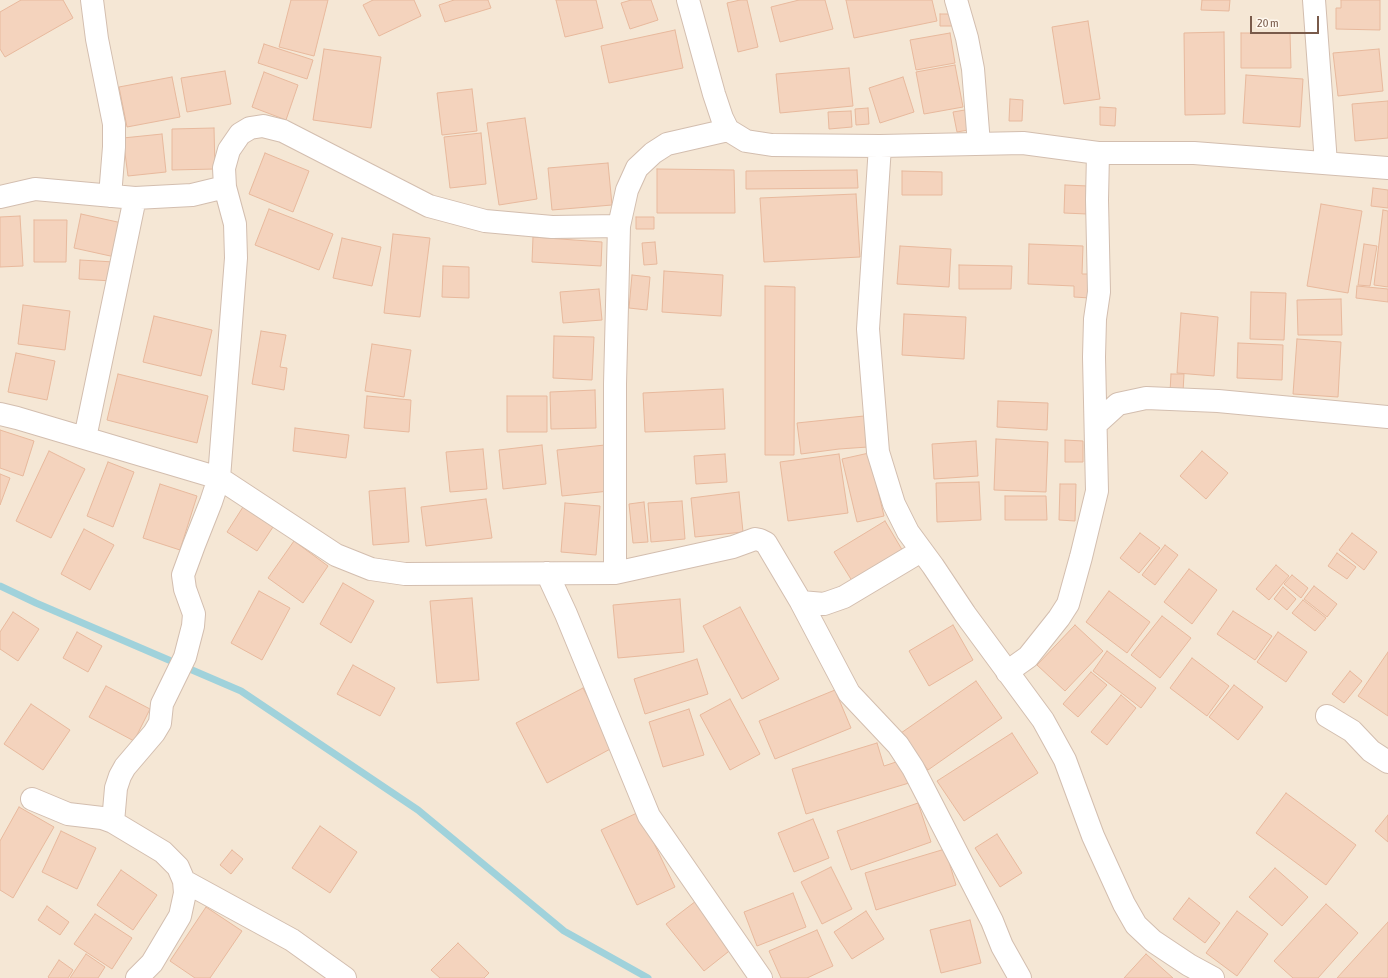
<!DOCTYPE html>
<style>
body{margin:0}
#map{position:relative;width:1388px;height:978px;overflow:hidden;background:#fdf5e7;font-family:"Asap Condensed",sans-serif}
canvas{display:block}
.scale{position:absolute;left:1250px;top:16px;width:69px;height:18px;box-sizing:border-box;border:2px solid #795a4a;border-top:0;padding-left:5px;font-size:12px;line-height:14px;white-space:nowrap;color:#795a4a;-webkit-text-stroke:3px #fff8ef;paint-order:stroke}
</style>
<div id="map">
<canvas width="1388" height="978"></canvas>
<div class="scale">20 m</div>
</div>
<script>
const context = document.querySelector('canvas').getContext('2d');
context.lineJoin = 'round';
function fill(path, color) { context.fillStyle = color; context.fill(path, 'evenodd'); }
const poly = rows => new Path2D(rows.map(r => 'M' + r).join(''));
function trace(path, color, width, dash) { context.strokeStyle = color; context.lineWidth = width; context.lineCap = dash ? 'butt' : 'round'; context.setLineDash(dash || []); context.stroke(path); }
const residential = poly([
 [0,0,1388,0,1388,978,0,978]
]);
const stream = poly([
 [0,586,36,603,241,691,418,810,564,931,648,978]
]);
const building = poly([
 [21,0,63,0,73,18,5,57,0,49,0,12,21,0],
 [291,0,328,0,314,56,279,47,291,0],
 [373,0,414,0,421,16,379,36,363,5,373,0],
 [454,0,488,0,491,8,445,22,439,5,454,0],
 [556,0,596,0,603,28,565,37,556,0],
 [631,0,651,0,658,20,630,29,621,3,631,0],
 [740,0,747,0,758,47,738,52,727,3,740,0],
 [799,0,825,0,833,29,780,42,771,7,799,0],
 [846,0,932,0,937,21,854,38,846,0],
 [1202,0,1230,0,1229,11,1201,10,1202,0],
 [1341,0,1380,0,1380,30,1336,29,1336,8,1341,8,1341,0],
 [940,14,955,14,955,26,940,26,940,14],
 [1088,21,1100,99,1064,104,1052,27,1088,21],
 [675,30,683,68,609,83,601,46,675,30],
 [1224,32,1225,114,1185,115,1184,33,1224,32],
 [950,33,955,63,916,70,910,40,950,33],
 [1241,33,1290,33,1291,68,1241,68,1241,33],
 [264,44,313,60,307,79,258,63,264,44],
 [324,49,381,57,371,128,313,120,324,49],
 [1379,49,1383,91,1338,96,1333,53,1379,49],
 [955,65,963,107,924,114,916,72,955,65],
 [849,68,853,106,780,113,776,74,849,68],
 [225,71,231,104,187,112,181,78,225,71],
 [264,72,298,85,286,120,252,107,264,72],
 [1246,75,1303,79,1300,127,1243,123,1246,75],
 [172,77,180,117,127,127,119,87,172,77],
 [903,77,914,112,880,123,869,88,903,77],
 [472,89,477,131,442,135,437,93,472,89],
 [1010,99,1023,100,1022,121,1009,121,1010,99],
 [1388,101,1388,138,1355,141,1352,104,1388,101],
 [1100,107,1116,108,1115,126,1100,125,1100,107],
 [868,108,869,124,856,125,855,109,868,108],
 [965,110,968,130,957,132,953,112,965,110],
 [851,111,852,127,829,129,828,112,851,111],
 [525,118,537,199,499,205,487,123,525,118],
 [214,128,215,169,172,170,172,129,214,128],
 [481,133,486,184,450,188,444,137,481,133],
 [162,134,166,172,128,176,123,138,162,134],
 [265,153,309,171,293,212,249,194,265,153],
 [608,163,612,205,552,210,548,168,608,163],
 [657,169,734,170,735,213,657,213,657,169],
 [857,170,858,188,746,189,746,171,857,170],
 [902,171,942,172,942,195,902,195,902,171],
 [1065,185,1088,186,1087,214,1064,213,1065,185],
 [1373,188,1388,190,1388,208,1371,206,1373,188],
 [856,194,860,257,764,262,760,198,856,194],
 [1321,204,1362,211,1348,293,1307,286,1321,204],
 [269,209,333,234,319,270,255,245,269,209],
 [1383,210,1388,211,1388,287,1374,285,1383,210],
 [81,214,122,223,115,257,74,248,81,214],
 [20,216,23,266,0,267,0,217,20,216],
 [636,217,654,217,654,229,636,229,636,217],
 [34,220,67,220,66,262,34,262,34,220],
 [393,234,430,238,420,317,384,313,393,234],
 [533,237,602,242,601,266,532,262,533,237],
 [342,238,381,247,372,286,333,278,342,238],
 [655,242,657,264,644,265,642,243,655,242],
 [1029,244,1083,246,1082,274,1090,274,1090,298,1074,297,1074,286,1028,284,1029,244],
 [1364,244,1377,246,1370,286,1358,285,1364,244],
 [900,246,951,249,949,287,897,284,900,246],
 [80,260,114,262,112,281,79,279,80,260],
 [959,265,1012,266,1011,289,959,289,959,265],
 [443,266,469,267,469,298,442,297,443,266],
 [664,271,723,275,721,316,662,312,664,271],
 [632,275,650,277,647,310,629,308,632,275],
 [765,286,795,287,794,455,765,455,765,286],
 [1357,286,1388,289,1388,302,1356,298,1357,286],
 [599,289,602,320,563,323,560,292,599,289],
 [1251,292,1286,293,1284,340,1250,339,1251,292],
 [1341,299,1342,335,1298,335,1297,300,1341,299],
 [23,305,70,311,65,350,18,344,23,305],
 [1181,313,1218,317,1214,376,1177,373,1181,313],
 [904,314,966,317,964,359,902,355,904,314],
 [154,316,212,330,201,376,143,362,154,316],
 [261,331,286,335,280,367,287,368,284,390,252,384,261,331],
 [554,336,594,337,592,380,553,378,554,336],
 [1297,339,1341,342,1338,397,1293,394,1297,339],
 [1238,343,1283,345,1282,380,1237,378,1238,343],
 [372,344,411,350,404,397,365,391,372,344],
 [16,353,55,361,47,400,8,392,16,353],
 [118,374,208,396,197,443,107,420,118,374],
 [1171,374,1184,374,1183,392,1170,392,1171,374],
 [723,389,725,429,645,432,643,393,723,389],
 [595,390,596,428,551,429,550,392,595,390],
 [367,396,411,400,409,432,364,428,367,396],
 [507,396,547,396,547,432,507,432,507,396],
 [998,401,1048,403,1047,430,997,427,998,401],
 [864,416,868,447,839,449,801,454,797,423,864,416],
 [295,428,349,435,346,458,293,451,295,428],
 [0,430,34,441,23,476,0,468,0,430],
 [996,439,1048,442,1046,492,994,490,996,439],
 [1065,440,1083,441,1083,462,1065,462,1065,440],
 [976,441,978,476,934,479,932,444,976,441],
 [542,445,546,484,503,489,499,450,542,445],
 [605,445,609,491,562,496,557,450,605,445],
 [483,449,487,489,450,492,446,452,483,449],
 [49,451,85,469,51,538,16,521,49,451],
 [1202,451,1228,473,1206,499,1180,476,1202,451],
 [869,453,884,516,857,522,842,459,869,453],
 [725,454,727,482,696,484,694,456,725,454],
 [839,454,848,513,788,521,780,462,839,454],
 [108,462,134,472,113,527,87,516,108,462],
 [0,474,10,478,0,505,0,474],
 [979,482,981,520,937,522,936,483,979,482],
 [160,484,197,496,180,550,143,538,160,484],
 [1060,484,1076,484,1075,521,1059,520,1060,484],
 [405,488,409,542,373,545,369,491,405,488],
 [739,492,743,532,695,537,691,498,739,492],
 [1005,496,1046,496,1047,520,1005,520,1005,496],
 [486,499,492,538,426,546,421,507,486,499],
 [682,501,685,539,651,542,648,503,682,501],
 [644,502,648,542,633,543,629,504,644,502],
 [565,503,600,506,596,555,561,552,565,503],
 [243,507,273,527,257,551,227,532,243,507],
 [885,521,904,553,854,584,834,552,885,521],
 [84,529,114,545,90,590,61,574,84,529],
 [1140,533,1160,548,1139,573,1120,558,1140,533],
 [1352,533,1377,552,1364,570,1339,550,1352,533],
 [294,541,328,566,303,603,268,578,294,541],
 [1165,545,1178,555,1155,585,1142,575,1165,545],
 [1337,553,1356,567,1347,579,1328,566,1337,553],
 [1276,565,1289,576,1269,600,1256,589,1276,565],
 [1189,569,1217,590,1192,624,1164,602,1189,569],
 [1292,575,1308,588,1301,598,1284,584,1292,575],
 [343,583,374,601,351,643,320,624,343,583],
 [1314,586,1337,604,1327,617,1304,599,1314,586],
 [1283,587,1296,599,1287,610,1274,599,1283,587],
 [259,591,290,608,262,660,231,643,259,591],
 [1109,591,1150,622,1127,653,1086,622,1109,591],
 [472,598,479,680,437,683,430,601,472,598],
 [680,599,684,652,618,658,613,605,680,599],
 [1303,600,1326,618,1315,631,1292,613,1303,600],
 [740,607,779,679,742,699,703,626,740,607],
 [1233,611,1272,636,1255,660,1217,634,1233,611],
 [13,612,39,629,18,661,0,649,0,632,13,612],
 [1162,616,1191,638,1160,678,1131,655,1162,616],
 [953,625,973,660,929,686,909,651,953,625],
 [1075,625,1103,651,1065,691,1037,665,1075,625],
 [77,632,102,646,88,672,63,658,77,632],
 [1278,632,1307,652,1286,682,1257,662,1278,632],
 [1107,651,1156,688,1141,708,1093,671,1107,651],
 [1388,652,1388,716,1358,696,1388,652],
 [1192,658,1229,686,1207,716,1170,688,1192,658],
 [697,659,708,694,645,714,634,679,697,659],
 [353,665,395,688,380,716,337,694,353,665],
 [1350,671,1362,681,1344,703,1332,694,1350,671],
 [1091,672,1107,685,1078,717,1063,704,1091,672],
 [976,681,1002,718,928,770,901,733,976,681],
 [1234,685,1263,707,1238,740,1209,717,1234,685],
 [106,686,150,709,134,741,89,717,106,686],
 [583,688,614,747,547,783,516,723,583,688],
 [835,690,851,728,775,759,759,721,835,690],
 [1121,695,1136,708,1107,745,1091,732,1121,695],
 [730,699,760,754,730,770,700,715,730,699],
 [31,704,70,730,43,770,4,744,31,704],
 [689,709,704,755,663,767,649,722,689,709],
 [1012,733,1038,773,964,821,937,781,1012,733],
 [877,743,884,766,902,760,909,783,806,814,792,769,877,743],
 [1286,793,1356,845,1326,885,1256,833,1286,793],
 [918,803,931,842,851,870,837,831,918,803],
 [19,807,54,827,13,898,0,890,0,841,19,807],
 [639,812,675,887,637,905,601,830,639,812],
 [1388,815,1388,842,1375,831,1388,815],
 [813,819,829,858,794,872,778,833,813,819],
 [320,826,357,852,330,893,292,868,320,826],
 [61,831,96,848,77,889,42,872,61,831],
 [997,834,1022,873,1000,887,975,848,997,834],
 [945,849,956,885,876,910,865,873,945,849],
 [232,850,243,859,231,874,220,865,232,850],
 [831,867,852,909,822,924,801,882,831,867],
 [1275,868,1308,897,1282,926,1249,897,1275,868],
 [121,870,157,895,133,930,97,905,121,870],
 [793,893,806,927,757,946,744,912,793,893],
 [1189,898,1220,923,1205,943,1173,919,1189,898],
 [696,901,733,948,704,971,666,924,696,901],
 [1326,904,1358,933,1318,978,1293,978,1274,961,1326,904],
 [47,906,69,922,60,935,38,920,47,906],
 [206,907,242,931,210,978,195,978,170,961,206,907],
 [866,911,884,939,852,959,834,932,866,911],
 [1237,911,1268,934,1237,976,1206,953,1237,911],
 [95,914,132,938,112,969,74,944,95,914],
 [970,920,981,963,941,973,930,930,970,920],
 [1388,922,1388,978,1337,978,1388,922],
 [817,930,833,966,807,978,781,978,769,951,817,930],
 [458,943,489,973,484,978,440,978,431,970,458,943],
 [86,954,105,967,98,978,70,978,86,954],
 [1146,954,1173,978,1124,978,1146,954],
 [59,960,73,970,68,978,49,978,48,977,59,960]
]);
const street = poly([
 [92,0,97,39,114,124,114,147,110,196],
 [688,0,714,94,722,118,728,130,746,141,772,145,880,146,1023,143,1098,153,1194,153,1388,168],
 [956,0,967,38,973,69,979,144],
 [1314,0,1326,163],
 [880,146,868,329,878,452,894,504,908,532,933,566,965,614,1043,720,1065,760,1093,836,1124,904,1136,925,1153,941,1189,965,1213,978],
 [0,197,35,189,135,198,192,195,225,187],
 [0,414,17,418,219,478,336,555,371,569,405,574,615,573,733,547,755,539,760,540,766,543,801,602,824,604,844,597,921,551],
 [1096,424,1118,404,1146,398,1218,401,1388,417],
 [85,438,135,198],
 [547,573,566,614,649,816,761,978],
 [615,573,615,384,619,226,627,190,637,168,653,153,667,144,728,130],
 [801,602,849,693,898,745,913,768,992,921,1002,946,1020,978],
 [1007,672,1028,657,1059,618,1068,604,1081,557,1097,491,1094,357,1095,319,1099,292,1097,200,1098,153],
 [1327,716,1352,731,1371,751,1388,762],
 [32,799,68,814,102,818,113,822,163,852,178,867,184,881,185,893,180,916,152,963,137,978],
 [113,822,116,788,120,776,125,767,154,733,160,723,162,704,185,657,193,626,194,614,185,589,183,575,194,545,211,502,219,478,236,258,235,224,225,187,224,168,229,150,240,134,250,128,263,126,283,131,429,206,485,221,552,227,619,226],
 [184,881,292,940,345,978]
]);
fill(residential, '#f5e7d5');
trace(stream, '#a0d2db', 7);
fill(building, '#f4d3bd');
trace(building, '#e8b99d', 1);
trace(street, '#d3beaf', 24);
trace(street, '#fff', 22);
</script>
